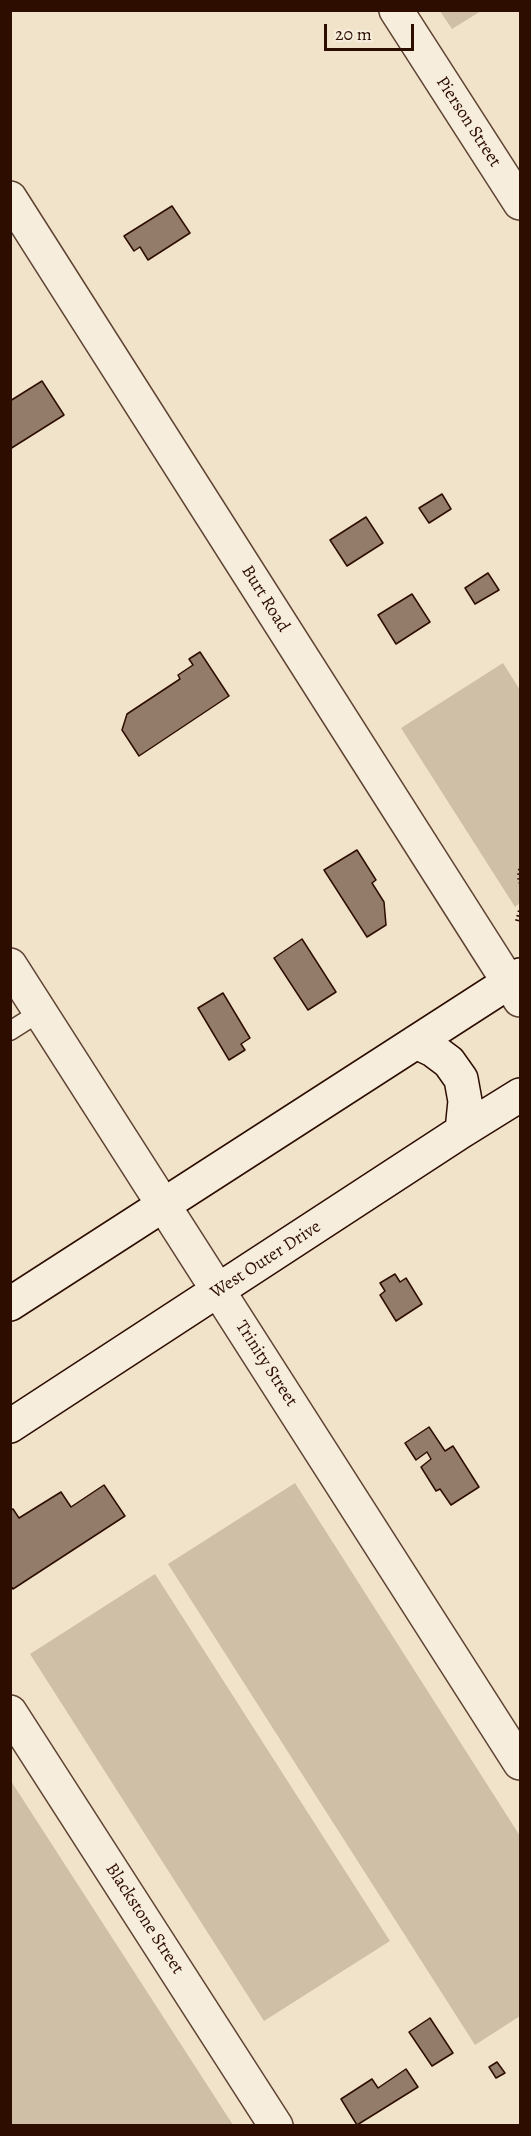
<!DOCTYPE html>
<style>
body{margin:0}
#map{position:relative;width:531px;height:2136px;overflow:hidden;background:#f1e3c9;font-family:Alegreya,serif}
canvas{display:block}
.frame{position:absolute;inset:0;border:12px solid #2d0d00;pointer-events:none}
.scale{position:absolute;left:324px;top:24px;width:90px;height:27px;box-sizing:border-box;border:3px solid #2d0d00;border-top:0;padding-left:8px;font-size:18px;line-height:21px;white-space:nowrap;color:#2d0d00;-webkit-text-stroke:4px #f6eddc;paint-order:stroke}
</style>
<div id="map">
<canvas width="531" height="2136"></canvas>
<div class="frame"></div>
<div class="scale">20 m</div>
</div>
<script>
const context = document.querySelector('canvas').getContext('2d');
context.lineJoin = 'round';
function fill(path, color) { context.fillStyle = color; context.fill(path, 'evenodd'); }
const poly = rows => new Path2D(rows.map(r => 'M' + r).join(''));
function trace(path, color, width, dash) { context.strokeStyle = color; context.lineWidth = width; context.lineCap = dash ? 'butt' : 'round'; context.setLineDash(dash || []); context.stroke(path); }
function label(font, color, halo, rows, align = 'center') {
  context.font = font + ' Alegreya,serif'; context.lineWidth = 5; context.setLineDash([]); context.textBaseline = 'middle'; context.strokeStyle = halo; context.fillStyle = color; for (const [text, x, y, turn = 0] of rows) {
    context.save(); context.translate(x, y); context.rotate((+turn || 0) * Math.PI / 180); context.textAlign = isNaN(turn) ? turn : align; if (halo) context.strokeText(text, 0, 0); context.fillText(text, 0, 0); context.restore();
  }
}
const green = poly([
 [440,11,481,11,452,29],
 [503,663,520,690,520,903,515,907,401,728],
 [295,1483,520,1836,520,2016,475,2045,168,1564],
 [155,1574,390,1941,264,2021,30,1654],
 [11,1781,233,2125,11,2125]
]);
const building = poly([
 [172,206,190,233,148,260,140,247,134,251,124,236,172,206],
 [42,381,64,415,10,449,10,401,42,381],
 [442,494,451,509,429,523,419,508,442,494],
 [366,517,383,543,347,566,330,540,366,517],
 [488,573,499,590,475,604,465,588,488,573],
 [412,594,430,622,396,644,378,615,412,594],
 [200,652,229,696,139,756,122,730,127,714,180,679,178,675,193,665,189,659,200,652],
 [357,850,376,880,372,883,384,902,386,925,367,937,324,870,357,850],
 [302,939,336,992,308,1010,274,958,302,939],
 [223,993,250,1038,241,1044,245,1050,229,1060,198,1008,223,993],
 [395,1274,400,1282,406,1278,422,1304,396,1321,380,1295,385,1291,380,1283,395,1274],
 [429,1427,445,1451,453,1446,479,1487,451,1505,440,1489,436,1491,421,1467,431,1459,427,1452,416,1460,405,1443,429,1427],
 [104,1485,125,1516,13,1589,10,1585,10,1510,13,1509,19,1518,61,1492,71,1507,104,1485],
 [430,2018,453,2053,432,2066,409,2032,430,2018],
 [497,2062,505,2073,496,2078,489,2067,497,2062],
 [406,2069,418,2087,357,2125,341,2099,372,2079,378,2088,406,2069]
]);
const path = poly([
 [520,869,519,876,520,883],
 [517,921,520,910]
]);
const service = poly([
 [10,1031,40,1012]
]);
const minor = poly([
 [396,10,520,203],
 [10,965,520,1763],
 [10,1712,276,2126]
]);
const tertiary = poly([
 [10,198,520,1000]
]);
const secondary = poly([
 [416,1042,433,1050,449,1062,461,1079,465,1101,462,1131],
 [10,1304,520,975],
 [10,1426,462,1131,520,1095]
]);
const streetNames = [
 ["Pierson Street",468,122,57],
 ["Burt Road",265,599,58],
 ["West Outer Drive",266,1260,-33],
 ["Trinity Street",266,1364,57],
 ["Blackstone Street",144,1919,57]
];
fill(green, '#d0bfa7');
fill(building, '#937c69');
trace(building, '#2d0d00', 1.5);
trace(service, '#5e4232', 21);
trace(minor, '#5e4232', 36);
trace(tertiary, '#5e4232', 36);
trace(secondary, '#2d0d00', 36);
trace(path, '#2d0d00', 4, [1.5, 3]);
trace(service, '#f6eddc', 18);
trace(minor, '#f6eddc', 33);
trace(tertiary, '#f6eddc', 33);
trace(secondary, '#f6eddc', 33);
label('18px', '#2d0d00', '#f6eddc', streetNames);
</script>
